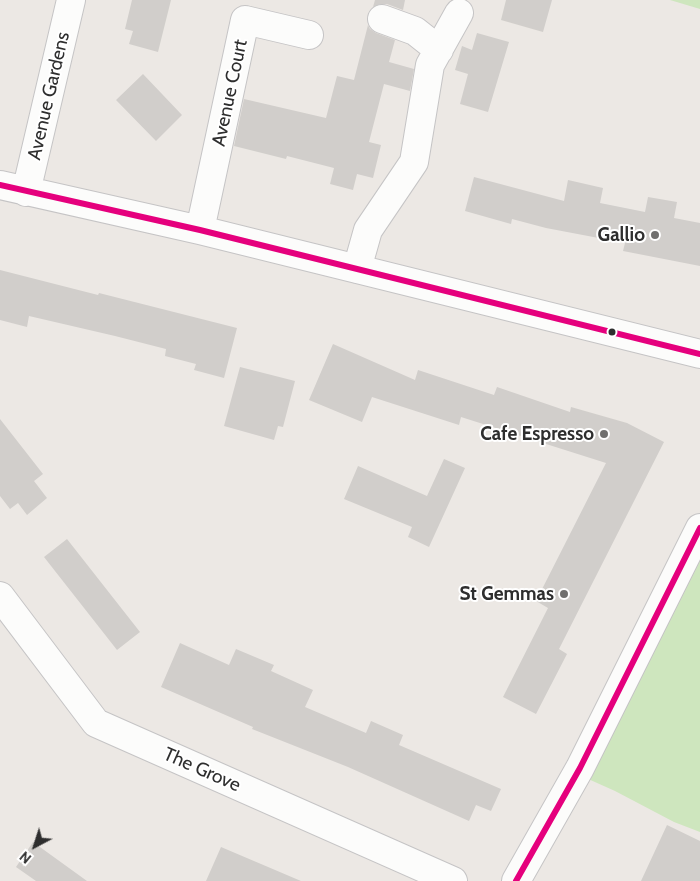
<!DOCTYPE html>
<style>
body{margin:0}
#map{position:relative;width:700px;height:881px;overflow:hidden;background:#ece8e4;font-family:Cabin,sans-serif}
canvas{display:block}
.north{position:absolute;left:10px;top:821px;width:50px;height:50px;-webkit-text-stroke:4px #fff;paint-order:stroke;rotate:220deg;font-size:14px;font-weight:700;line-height:20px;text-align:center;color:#2e2e2e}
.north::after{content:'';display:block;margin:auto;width:18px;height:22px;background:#2e2e2e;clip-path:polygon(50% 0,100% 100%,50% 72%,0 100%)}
</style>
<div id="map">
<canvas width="700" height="881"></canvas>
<div class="north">N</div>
</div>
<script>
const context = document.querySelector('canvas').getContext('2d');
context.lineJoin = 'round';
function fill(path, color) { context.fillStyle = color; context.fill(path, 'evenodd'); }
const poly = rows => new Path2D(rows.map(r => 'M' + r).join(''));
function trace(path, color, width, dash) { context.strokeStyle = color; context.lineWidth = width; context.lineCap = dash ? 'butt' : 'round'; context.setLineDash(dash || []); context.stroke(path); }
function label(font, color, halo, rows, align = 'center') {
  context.font = font + ' Cabin,sans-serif'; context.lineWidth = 4; context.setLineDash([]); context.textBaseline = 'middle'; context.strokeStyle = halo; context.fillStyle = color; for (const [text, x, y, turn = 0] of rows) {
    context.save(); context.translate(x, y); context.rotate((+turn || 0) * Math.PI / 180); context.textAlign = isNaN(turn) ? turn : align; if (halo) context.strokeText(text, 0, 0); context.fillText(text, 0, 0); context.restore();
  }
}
const green = poly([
 [670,0,700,0,700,9],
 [700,554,700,832,674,822,615,791,577,774]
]);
const building = poly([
 [132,0,171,0,158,52,129,44,133,31,125,29],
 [375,0,405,0,403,10,387,4,380,4,373,7],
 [506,0,552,0,543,32,501,20],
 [368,25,370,29,376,33,395,40,389,62,414,69,410,91,384,84,369,142,381,145,373,178,357,174,353,190,330,184,334,168,287,156,286,159,234,146,244,99,326,118,337,76,354,80],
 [477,33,509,42,488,112,460,104,468,74,455,70,462,46,472,50],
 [143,74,182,115,156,141,116,100],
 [474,177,564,201,568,180,603,188,600,203,645,212,648,197,677,202,674,218,700,223,700,266,623,251,625,243,546,228,512,219,511,224,465,211],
 [0,270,98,295,99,293,237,328,224,378,194,370,196,364,165,356,166,349,115,336,29,316,27,327,0,320],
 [333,344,415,380,418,370,494,395,497,387,570,412,571,407,627,423,664,442,559,649,567,654,536,714,503,697,548,608,536,601,606,463,461,417,459,425,372,397,362,422,309,400],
 [240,367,295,381,283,427,278,426,274,440,224,426],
 [0,419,43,474,34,481,47,498,27,515,18,503,10,509,0,496],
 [444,459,465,468,429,547,408,537,412,527,344,499,358,466,427,496],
 [67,539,140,632,117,650,44,557],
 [180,643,229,665,236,649,274,665,271,671,313,690,305,707,366,733,371,721,403,735,399,745,501,789,491,811,476,805,469,821,348,767,252,729,253,727,161,687],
 [667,825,700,841,700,881,641,881],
 [33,842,87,881,36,881,16,867],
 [221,847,301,881,206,881]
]);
const street = poly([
 [382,19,415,31,439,50],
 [0,185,200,230,700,354],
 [26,192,71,0],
 [200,230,245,20,309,35],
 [357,269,368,230,414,162,430,65,459,13],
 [0,596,96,723,453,881]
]);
const secondary = poly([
 [516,881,580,768,700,528]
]);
const bus1 = poly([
 [0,185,200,230,700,354],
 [516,881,580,768,700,528]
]);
const markers = [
 [655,235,5,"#706f6e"],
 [612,332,4.5,"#2e2e2e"],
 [604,434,5,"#706f6e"],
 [564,594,5,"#706f6e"]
];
const streetNames = [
 ["Avenue Court",230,93,-78],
 ["Avenue Gardens",49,96,-77],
 ["The Grove",202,770,24]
];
const poiNames = [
 ["Gallio",645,235],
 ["Cafe Espresso",594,434],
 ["St Gemmas",554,594]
];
fill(green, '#cee6be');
fill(building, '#d1cecb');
trace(street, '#c5c4c5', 30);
trace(secondary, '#c5c4c5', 30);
trace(street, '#fcfcfb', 28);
trace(secondary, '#fcfcfb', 28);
trace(bus1, '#e5007d', 6);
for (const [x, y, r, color] of markers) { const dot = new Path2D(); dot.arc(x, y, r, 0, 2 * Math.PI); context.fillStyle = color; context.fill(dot); trace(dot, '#fff', 2); }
label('19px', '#2e2e2e', '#fff', streetNames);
label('bold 19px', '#2e2e2e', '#fff', poiNames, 'right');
</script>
